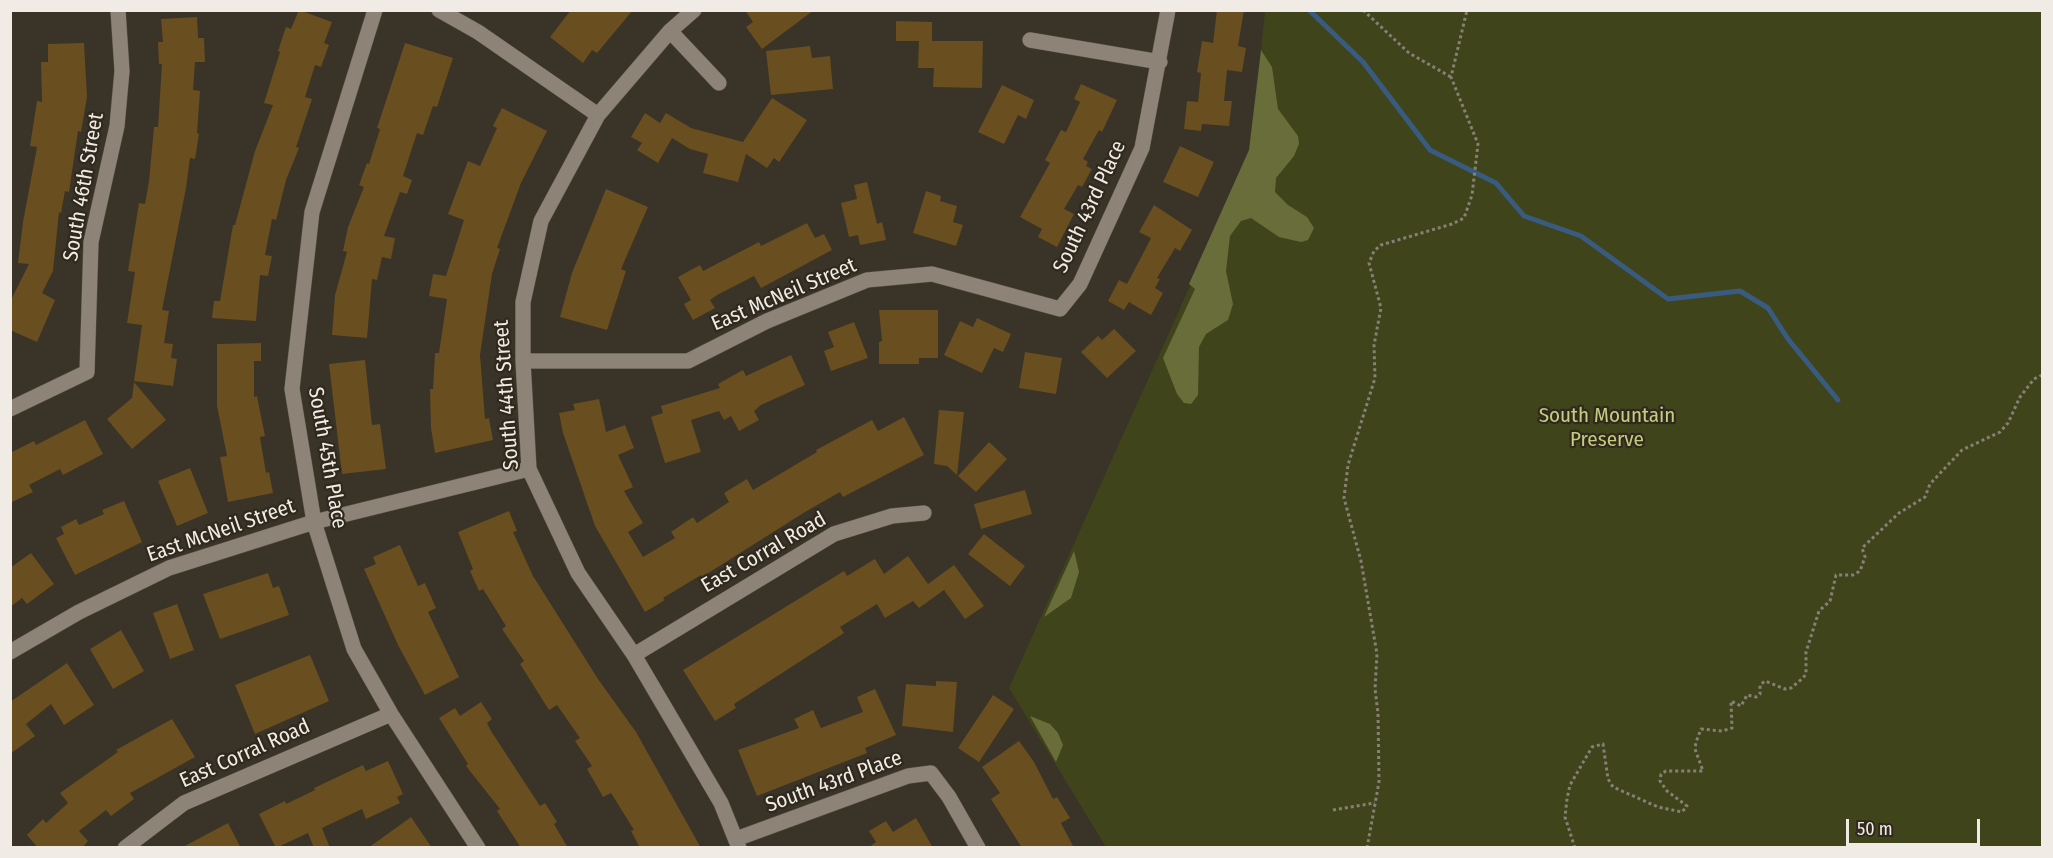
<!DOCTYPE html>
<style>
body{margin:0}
#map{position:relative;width:2053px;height:858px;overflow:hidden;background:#3a3327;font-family:"Fira Sans Condensed",sans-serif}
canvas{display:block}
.frame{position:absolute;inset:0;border:12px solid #f0ebe4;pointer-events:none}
.scale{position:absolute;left:1846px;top:819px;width:134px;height:27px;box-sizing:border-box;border:3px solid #f0ebe4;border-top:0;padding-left:8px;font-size:18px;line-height:21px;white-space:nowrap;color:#f0ebe4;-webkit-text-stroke:4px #30291e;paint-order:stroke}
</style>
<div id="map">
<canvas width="2053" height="858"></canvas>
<div class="frame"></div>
<div class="scale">50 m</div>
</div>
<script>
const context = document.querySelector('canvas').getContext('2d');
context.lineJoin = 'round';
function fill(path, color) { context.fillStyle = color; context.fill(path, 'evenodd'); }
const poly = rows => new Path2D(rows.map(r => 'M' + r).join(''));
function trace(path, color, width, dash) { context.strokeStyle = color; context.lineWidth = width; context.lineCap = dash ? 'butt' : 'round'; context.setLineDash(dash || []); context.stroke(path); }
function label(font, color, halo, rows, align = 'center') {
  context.font = font + ' "Fira Sans Condensed",sans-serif'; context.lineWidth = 4.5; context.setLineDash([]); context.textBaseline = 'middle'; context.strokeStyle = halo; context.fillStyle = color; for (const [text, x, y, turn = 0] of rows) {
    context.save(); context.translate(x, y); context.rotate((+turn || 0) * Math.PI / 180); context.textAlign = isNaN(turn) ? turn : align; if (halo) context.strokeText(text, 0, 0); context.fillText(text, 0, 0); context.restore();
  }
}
const green = poly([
 [1265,11,2042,11,2042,847,1106,847,1009,688,1250,153,1265,57,1261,50]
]);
const forest = poly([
 [1261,50,1272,67,1278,109,1298,136,1299,144,1294,156,1276,178,1275,192,1288,205,1307,217,1314,228,1308,240,1301,242,1279,237,1251,218,1241,221,1230,236,1226,271,1233,304,1228,320,1206,334,1199,347,1198,395,1191,404,1184,403,1177,394,1163,358,1195,289,1189,284,1249,150],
 [1074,551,1079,572,1071,598,1044,617],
 [1030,716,1050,724,1058,733,1063,745,1056,762]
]);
const stream = poly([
 [1309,10,1363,62,1430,150,1496,183,1524,216,1581,236,1668,299,1740,291,1768,308,1788,339,1838,400]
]);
const building = poly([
 [299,10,332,22,324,43,329,45,321,67,315,65,305,97,312,99,296,147,299,148,286,180,276,220,272,219,265,255,272,256,268,276,260,275,256,321,212,318,214,301,220,301,233,225,235,225,255,151,273,105,264,103,280,52,278,51,286,27,291,29],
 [571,10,633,10,597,53,592,50,583,63,550,37],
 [745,10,814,10,762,49,746,27,753,22],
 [1217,10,1244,10,1238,46,1246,48,1242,72,1227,70,1224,101,1232,101,1229,126,1202,124,1201,131,1184,129,1187,101,1198,102,1201,73,1197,72,1202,41,1213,43],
 [197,17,198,38,204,38,205,62,195,62,193,90,200,91,197,133,199,134,195,159,190,158,186,188,162,310,169,311,164,343,173,344,171,358,177,359,173,386,134,381,142,325,127,323,135,272,128,271,139,203,145,204,149,181,154,127,158,127,162,64,159,64,158,42,163,42,161,19],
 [896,21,932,22,932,41,983,41,982,88,933,87,934,68,918,68,919,41,896,41],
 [84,43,87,97,81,132,78,131,69,192,65,191,61,213,59,212,53,271,42,293,55,300,37,342,10,330,10,302,29,264,18,263,23,222,37,147,30,146,37,101,42,102,41,62,48,62,48,44],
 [405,43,453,58,437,107,433,106,423,135,417,133,403,176,412,180,407,194,400,192,384,236,395,238,391,259,382,257,377,280,372,279,367,338,332,335,335,295,347,252,343,251,348,227,364,187,359,185,367,163,369,164,380,129,377,128],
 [810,46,812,58,830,56,833,89,771,95,766,51],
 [1081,84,1117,100,1102,132,1099,130,1083,159,1088,162,1086,166,1092,169,1082,187,1078,185,1064,209,1074,214,1057,247,1038,237,1042,229,1020,217,1050,163,1045,160,1061,130,1066,132,1080,102,1074,99],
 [1002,85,1034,100,1026,119,1018,115,1004,144,978,132],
 [772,98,807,120,779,162,774,158,767,168,746,154,738,182,703,173,708,154,690,149,672,138,658,163,637,150,642,143,631,137,645,113,660,123,666,113,691,128,743,142],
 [502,108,547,131,521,183,497,248,500,249,492,274,480,355,485,419,489,418,493,440,435,453,431,428,430,389,433,389,435,353,439,353,447,299,429,296,433,274,446,276,464,220,448,214,468,161,480,166,497,128,493,126],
 [1180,146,1214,162,1198,197,1163,182],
 [867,182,877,224,882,222,886,240,860,245,858,235,849,237,841,203,857,199,854,185],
 [606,189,648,207,621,269,626,271,607,330,560,317,572,273],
 [926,191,941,196,940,201,957,206,953,222,963,225,956,246,913,233],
 [1154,205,1192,230,1180,251,1175,248,1157,278,1160,279,1155,288,1163,293,1151,315,1129,302,1124,310,1108,301,1119,280,1127,284,1147,246,1151,238,1139,232],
 [807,223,815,238,824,234,832,250,761,288,754,276,717,295,710,300,715,308,693,320,684,304,691,300,678,277,700,265,703,271,759,242,761,246],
 [879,310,938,310,938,358,919,358,919,364,879,364,879,342,882,341],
 [977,318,1011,334,1003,352,994,348,982,373,944,355,960,321,973,327],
 [854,322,868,358,831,371,824,351,834,347,828,332],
 [1114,329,1136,351,1107,378,1081,352,1098,336,1102,340],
 [261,343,261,361,254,361,254,397,257,396,265,436,260,437,266,473,269,472,273,493,228,502,220,457,227,456,217,406,217,344],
 [1025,352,1062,358,1056,394,1019,388],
 [791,355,805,385,761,405,754,411,759,420,739,431,731,416,724,420,719,411,691,420,701,452,665,463,651,417,663,413,661,406,720,388,718,384,743,370,746,376],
 [365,360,372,425,380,424,386,469,342,474,329,364],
 [134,382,166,420,132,449,107,419,132,398],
 [599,399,606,432,625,425,634,448,618,455,633,487,624,491,643,523,628,532,643,557,675,538,671,532,693,517,697,523,729,502,724,493,747,479,753,490,817,452,816,450,872,420,878,431,904,417,924,455,843,497,840,492,805,512,702,577,701,575,663,598,665,600,645,612,595,526,563,433,559,413,575,410,573,404],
 [939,410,964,412,957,475,947,466,934,464],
 [85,420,103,454,63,475,60,469,29,485,33,492,10,503,10,453,34,441,36,445],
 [989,442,1007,459,976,492,958,476],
 [190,468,208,513,177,526,158,481],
 [1025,490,1032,514,981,529,974,504],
 [124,501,142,542,75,575,56,538,64,534,61,527,76,519,79,525,104,514,102,510],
 [509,511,517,531,513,532,533,576,598,679,636,732,701,848,640,848,631,831,634,830,611,793,603,797,587,769,592,766,575,741,580,738,557,705,549,710,520,664,524,661,502,629,506,626,483,589,479,591,470,571,473,569,458,532],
 [984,534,1025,566,1010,586,968,554],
 [400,545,418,586,425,583,436,608,428,612,459,677,425,695,398,645,364,569,376,564,373,557],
 [31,553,54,584,27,604,22,598,10,607,10,568],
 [908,556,928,584,954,565,984,606,965,619,944,590,919,608,913,601,885,618,877,604,840,627,844,633,734,704,736,708,715,721,683,670,844,571,847,576,875,559,884,574],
 [268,573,273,588,279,586,289,615,220,639,203,594],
 [177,604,194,650,170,659,153,613],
 [121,630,144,671,113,689,90,649],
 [310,655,329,701,255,734,235,685],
 [67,663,94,705,64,725,51,704,26,724,35,736,10,754,10,702],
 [936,681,957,682,953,732,902,726,906,684,936,686],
 [875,689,896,735,865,748,867,753,757,796,738,750,799,728,794,719,813,710,821,728,863,712,857,697],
 [993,695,1014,709,979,762,958,748],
 [481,702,492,719,487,723,491,731,540,806,545,803,557,822,554,824,568,848,521,848,497,811,500,809,466,766,468,764,439,718,455,708,460,716],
 [172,719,195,757,130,793,134,799,111,816,106,810,79,831,88,841,82,848,38,848,27,835,43,819,46,823,68,803,60,793,118,752,116,750],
 [1019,741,1034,762,1053,799,1057,797,1070,818,1061,823,1074,848,1022,848,991,799,1000,793,982,767],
 [388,761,403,794,397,797,400,803,366,819,362,809,322,828,330,848,314,848,308,833,276,848,259,814,285,801,286,804,315,790,314,788,363,765,366,771],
 [411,817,432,848,368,848],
 [916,818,933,848,868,848,876,842,869,831,886,821,893,832],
 [228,823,241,848,181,848]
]);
const path = poly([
 [1363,10,1409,53,1451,77],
 [1333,810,1375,803],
 [1367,848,1379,782,1378,713,1375,689,1377,654,1361,561,1344,498,1348,465,1375,378,1374,345,1381,308,1369,263,1374,251,1381,245,1452,224,1464,218,1472,195,1478,144,1451,77,1467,10],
 [1575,848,1565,817,1567,799,1570,785,1592,747,1603,744,1608,779,1613,787,1658,807,1682,812,1687,806,1667,791,1660,781,1661,774,1666,771,1703,771,1695,749,1696,742,1701,729,1722,731,1732,728,1731,701,1741,706,1747,695,1756,697,1760,694,1760,685,1765,681,1785,689,1791,688,1803,678,1806,674,1806,652,1819,611,1830,601,1836,575,1853,575,1860,571,1865,557,1862,548,1899,513,1925,497,1930,484,1962,450,2000,432,2008,423,2020,397,2034,379,2042,375]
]);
const street = poly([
 [375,10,312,212,292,389,314,522,354,649,391,714,478,848],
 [439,10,478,32,598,115],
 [694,10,670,31,598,115,541,221,523,302,523,361,529,469,578,573,634,655,721,803,739,848],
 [670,31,719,83],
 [1030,40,1160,62],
 [523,361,688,361,767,321,867,280,932,274,1060,309,1080,284,1142,148,1168,10],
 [10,409,87,372,91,242,117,126,122,71,118,10],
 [10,652,79,612,169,568,314,522,529,469],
 [634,655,834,534,892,516,924,513],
 [736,839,908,776,931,773,949,797,978,848],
 [125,848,184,803,391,714]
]);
const streetNames = [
 ["South 46th Street",84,187,-80],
 ["South 43rd Place",1090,207,-65],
 ["East McNeil Street",784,295,-23],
 ["South 44th Street",507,395,-94],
 ["South 45th Place",327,458,80],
 ["East McNeil Street",221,531,-19],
 ["East Corral Road",764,553,-30],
 ["East Corral Road",245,754,-24],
 ["South 43rd Place",834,782,-20]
];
const parkNames = [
 ["South Mountain",1607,416],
 ["Preserve",1607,440]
];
fill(green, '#40441b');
fill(forest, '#686d3a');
trace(stream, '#395b80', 5);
fill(building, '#694e1f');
trace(street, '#575047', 16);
trace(path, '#868076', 3, [3, 3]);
trace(street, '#8d8477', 15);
label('21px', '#f0ebe4', '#30291e', streetNames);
label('21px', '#c4cc7d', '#30291e', parkNames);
</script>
